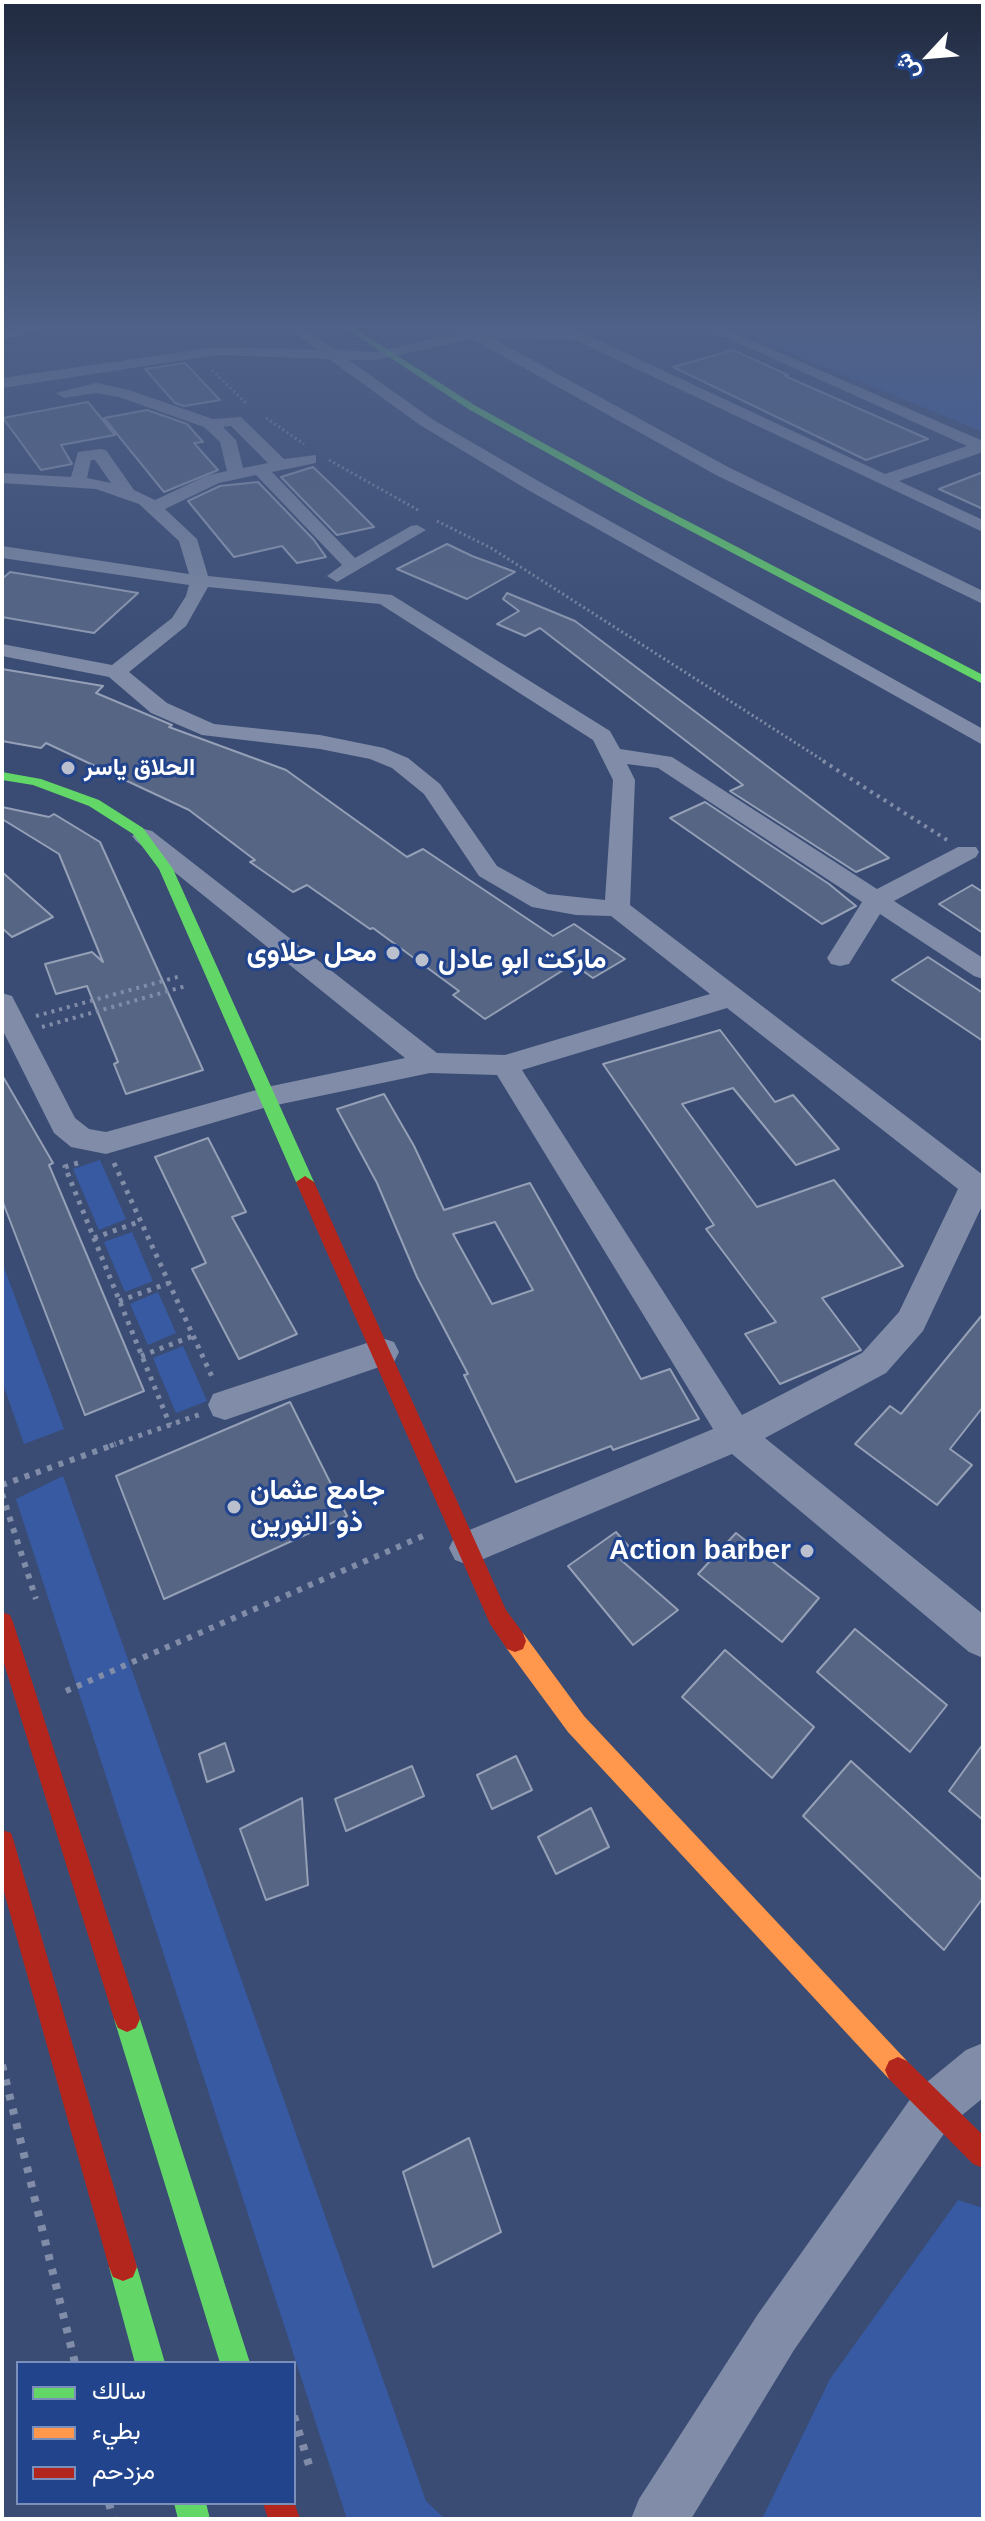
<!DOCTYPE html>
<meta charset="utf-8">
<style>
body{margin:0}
#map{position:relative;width:985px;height:2521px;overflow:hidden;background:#3a4c74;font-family:Arial,Vazirmatn,sans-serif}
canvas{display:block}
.frame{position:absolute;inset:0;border:4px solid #fff;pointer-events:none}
.legend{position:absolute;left:16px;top:2361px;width:280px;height:144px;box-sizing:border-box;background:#22448c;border:2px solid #7a8fba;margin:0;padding:10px 14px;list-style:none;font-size:24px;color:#fff}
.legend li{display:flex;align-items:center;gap:16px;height:40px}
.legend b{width:40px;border:2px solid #7a8fba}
.north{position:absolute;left:889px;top:16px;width:80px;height:80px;-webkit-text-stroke:6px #22448c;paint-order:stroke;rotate:244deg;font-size:22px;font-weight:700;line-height:32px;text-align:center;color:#fff}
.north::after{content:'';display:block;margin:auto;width:28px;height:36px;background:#fff;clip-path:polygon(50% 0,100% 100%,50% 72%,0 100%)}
</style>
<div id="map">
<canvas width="985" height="2521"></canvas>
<div class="frame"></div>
<ul class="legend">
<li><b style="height:10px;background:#63d668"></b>سالك</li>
<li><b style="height:10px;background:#ff974d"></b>بطيء</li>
<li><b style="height:10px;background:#b3261e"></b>مزدحم</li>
</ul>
<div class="north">ش</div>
</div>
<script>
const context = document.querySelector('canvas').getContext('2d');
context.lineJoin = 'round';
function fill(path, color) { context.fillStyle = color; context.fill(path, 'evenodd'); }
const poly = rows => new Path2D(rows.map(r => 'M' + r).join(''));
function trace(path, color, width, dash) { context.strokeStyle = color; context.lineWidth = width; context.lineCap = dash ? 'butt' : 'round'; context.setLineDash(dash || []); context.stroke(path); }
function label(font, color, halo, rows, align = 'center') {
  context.font = font + ' Arial,Vazirmatn,sans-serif'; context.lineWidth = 6; context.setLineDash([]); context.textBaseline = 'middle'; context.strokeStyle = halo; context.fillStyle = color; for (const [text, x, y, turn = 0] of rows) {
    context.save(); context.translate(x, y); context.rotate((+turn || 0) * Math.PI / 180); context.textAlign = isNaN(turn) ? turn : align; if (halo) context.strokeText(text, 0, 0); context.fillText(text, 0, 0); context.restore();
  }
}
const green = poly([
 [812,328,983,328,983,432,754,338],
 [100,1160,126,1219,99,1230,73,1169],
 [132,1232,153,1281,125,1292,104,1242],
 [2,1262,64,1429,24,1444,2,1381],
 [158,1292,176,1333,148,1345,130,1304],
 [183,1346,207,1401,176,1413,153,1358],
 [63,1476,426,2501,445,2519,347,2519,16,1499],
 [958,2200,983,2208,983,2519,762,2519,830,2379]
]);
const building = poly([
 [733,350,788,375,785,376,928,439,866,460,673,367,733,350],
 [185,363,220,400,184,406,175,403,145,369,185,363],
 [88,402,115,435,61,445,72,464,41,470,3,418,88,402],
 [147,410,187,424,203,442,194,443,218,470,164,492,104,418,147,410],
 [313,467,336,489,374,527,337,535,281,477,313,467],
 [983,472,983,509,939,489,983,472],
 [258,482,314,540,326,557,297,563,282,546,234,557,188,501,220,486,258,482],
 [447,544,472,556,515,572,467,599,397,569,447,544],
 [10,572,96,586,138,593,94,633,2,617,2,579,10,572],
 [507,593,575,621,889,858,856,872,730,791,743,785,540,628,525,636,497,624,519,611,503,599,507,593],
 [2,669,103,686,96,693,172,725,169,727,286,770,407,857,423,849,553,936,574,924,625,959,593,978,573,964,485,1019,453,995,459,991,373,928,370,929,307,885,293,892,250,862,255,860,189,810,46,743,41,748,2,741,2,669],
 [705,802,829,884,856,906,822,924,670,818,705,802],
 [2,807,49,817,54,814,100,842,203,1070,126,1094,114,1064,118,1062,87,986,56,994,45,964,92,952,103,962,59,854,2,819,2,807],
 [2,872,53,917,12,937,2,928,2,872],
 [972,885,983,892,983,933,939,904,972,885],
 [928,957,983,993,983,1041,892,980,928,957],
 [720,1030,775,1102,793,1095,839,1149,796,1165,733,1088,682,1104,757,1207,834,1180,903,1266,822,1298,861,1350,780,1384,745,1334,776,1322,706,1229,714,1225,603,1064,720,1030],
 [2,1075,53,1163,49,1165,144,1391,85,1415,2,1200,2,1075],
 [384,1094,414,1146,444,1210,530,1183,641,1379,670,1369,699,1419,613,1450,611,1446,516,1482,464,1375,468,1374,417,1277,377,1183,337,1109,384,1094],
 [495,1222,533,1290,492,1304,453,1234,495,1222],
 [208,1138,246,1212,232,1217,297,1334,239,1359,192,1269,206,1263,155,1157,208,1138],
 [983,1314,983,1407,950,1449,972,1465,937,1505,855,1444,890,1406,901,1414,983,1314],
 [290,1402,347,1516,164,1599,116,1476,290,1402],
 [616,1532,631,1549,621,1560,678,1610,633,1645,568,1566,616,1532],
 [736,1533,819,1598,782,1642,698,1574,736,1533],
 [855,1629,947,1705,910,1752,817,1672,855,1629],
 [725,1650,814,1727,772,1778,682,1697,725,1650],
 [225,1743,234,1771,207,1782,199,1754,225,1743],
 [983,1744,983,1820,949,1791,983,1744],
 [516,1756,532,1790,492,1809,477,1775,516,1756],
 [851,1761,983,1881,983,1898,944,1950,803,1816,851,1761],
 [412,1766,424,1796,346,1831,335,1799,412,1766],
 [302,1798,308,1885,266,1900,240,1829,302,1798],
 [591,1808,609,1847,556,1874,538,1837,591,1808],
 [469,2138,501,2232,433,2267,403,2172,469,2138]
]);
const pathFar4 = poly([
 [212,370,248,405],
 [266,418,304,444],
 [329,460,418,510],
 [437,521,491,548,827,763]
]);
const pathFar3 = poly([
 [823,761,947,840],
 [36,1016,181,976],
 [42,1027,186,986]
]);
const pathFar2 = poly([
 [78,1163,65,1167,170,1425],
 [114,1163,213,1379],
 [94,1238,141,1221],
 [119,1301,169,1283],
 [141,1356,193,1336],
 [110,1446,201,1414]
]);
const pathFar1 = poly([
 [2,1485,116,1444],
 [2,1494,36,1599],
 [66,1691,423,1536]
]);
const path = poly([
 [2,2065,75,2363],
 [294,2416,309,2465],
 [109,2503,113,2519]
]);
const street = poly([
 [21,328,53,328,2,339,2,331,21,328],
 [289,328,305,328,336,350,375,352,461,332,457,328,572,328,885,474,967,446,705,328,723,328,983,441,983,452,899,481,983,520,983,532,575,340,492,338,728,467,983,591,983,604,716,475,472,339,375,360,349,360,432,419,540,482,983,729,983,745,528,490,420,425,329,359,217,355,2,388,2,378,217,347,317,350,289,328],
 [96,383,129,390,213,419,241,417,284,459,316,455,316,463,272,472,355,558,411,526,417,525,426,530,337,582,327,576,342,565,256,475,219,483,165,509,197,539,208,576,392,595,610,731,620,749,672,757,877,889,958,847,976,847,979,852,976,857,894,901,983,958,983,979,974,976,880,914,849,964,840,966,831,964,827,958,862,902,658,768,627,764,635,780,630,905,983,1175,983,1204,923,1331,886,1373,765,1438,983,1614,983,1658,969,1652,732,1454,481,1560,468,1565,455,1560,449,1548,455,1536,713,1429,497,1075,430,1073,267,1107,106,1154,71,1147,54,1133,2,1029,2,993,12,996,75,1118,89,1129,106,1132,267,1087,405,1058,136,841,132,836,144,829,152,831,437,1053,505,1055,710,994,611,916,576,915,532,907,479,876,424,794,392,768,370,759,320,749,202,735,151,713,109,677,2,656,2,644,112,665,172,618,186,596,189,585,2,558,2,546,189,574,179,541,139,504,96,489,2,483,2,473,71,477,78,452,100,449,106,450,134,490,155,500,208,475,227,471,220,442,204,427,119,397,96,393,64,398,56,393,96,383],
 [231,426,268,463,243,468,236,440,223,427,231,426],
 [91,460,95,460,111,483,87,478,91,460],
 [208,587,380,604,593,740,613,780,605,900,548,894,497,866,440,784,408,758,384,748,320,735,214,724,167,703,129,672,186,626,208,587],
 [727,1008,958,1189,899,1312,862,1353,742,1415,522,1070,727,1008],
 [382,1338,394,1342,399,1352,394,1362,225,1420,213,1416,208,1405,213,1394,382,1338],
 [983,2043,983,2098,950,2125,794,2350,691,2519,631,2519,639,2499,758,2314,916,2091,966,2050,983,2043]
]);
const fast = poly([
 [345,328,354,328,476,406,649,501,983,675,983,684,641,505,470,410,345,328],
 [2,772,41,779,99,800,143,828,173,869,314,1182,311,1187,299,1187,296,1182,159,869,133,834,89,806,33,785,2,780,2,772],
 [127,2006,136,2010,140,2019,250,2363,220,2363,114,2019,118,2010,127,2006],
 [123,2253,133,2257,137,2267,165,2363,135,2363,109,2267,113,2257,123,2253],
 [174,2503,206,2503,210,2519,178,2519,174,2503]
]);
const slow = poly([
 [515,1630,523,1633,584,1716,907,2061,911,2070,907,2079,898,2083,889,2079,568,1732,507,1649,504,1641,507,1633,515,1630]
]);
const jam = poly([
 [305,1176,314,1182,506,1610,523,1633,526,1641,523,1649,515,1652,507,1649,490,1624,296,1182,305,1176],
 [2,1612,10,1615,13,1622,140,2019,136,2028,127,2032,118,2028,114,2019,2,1657,2,1612],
 [2,1830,11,1833,14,1842,137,2267,133,2277,123,2281,113,2277,109,2267,2,1885,2,1830],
 [898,2057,907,2061,983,2135,983,2168,973,2164,889,2079,885,2070,889,2061,898,2057],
 [294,2502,300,2519,268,2519,263,2503,294,2502]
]);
const markers = [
 [68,768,8,"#bac0ce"],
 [393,953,8,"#bac0ce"],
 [422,960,8,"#bac0ce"],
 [234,1507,8,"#bac0ce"],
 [807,1551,8,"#bac0ce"]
];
const farPoinames = [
 ["الحلاق ياسر",84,768]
];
const poiNames = [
 ["محل حلاوى",377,953],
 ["ماركت ابو عادل",438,960,"left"],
 ["جامع عثمان",250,1491,"left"],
 ["ذو النورين",250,1523,"left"],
 ["Action barber",791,1551]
];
fill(green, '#375aa2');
fill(building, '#566584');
trace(building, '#95a0b7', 2);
trace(pathFar4, '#818da8', 3, [2, 3]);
trace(pathFar3, '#818da8', 4, [3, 5]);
trace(pathFar2, '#818da8', 5, [4, 6]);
trace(pathFar1, '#818da8', 6, [5, 7]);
trace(path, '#818da8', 8, [6, 9]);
fill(street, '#818da8');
fill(fast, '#63d668');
fill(slow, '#ff974d');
fill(jam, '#b3261e');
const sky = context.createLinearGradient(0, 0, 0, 681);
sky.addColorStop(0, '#202a40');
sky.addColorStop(0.48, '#4f6188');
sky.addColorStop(1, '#4f618800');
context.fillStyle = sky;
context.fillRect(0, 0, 985, 681);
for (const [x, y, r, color] of markers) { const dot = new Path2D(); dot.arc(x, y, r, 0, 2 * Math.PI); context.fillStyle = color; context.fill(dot); trace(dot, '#22448c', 3); }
label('bold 24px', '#fff', '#22448c', farPoinames, 'left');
label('bold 28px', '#fff', '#22448c', poiNames, 'right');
</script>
